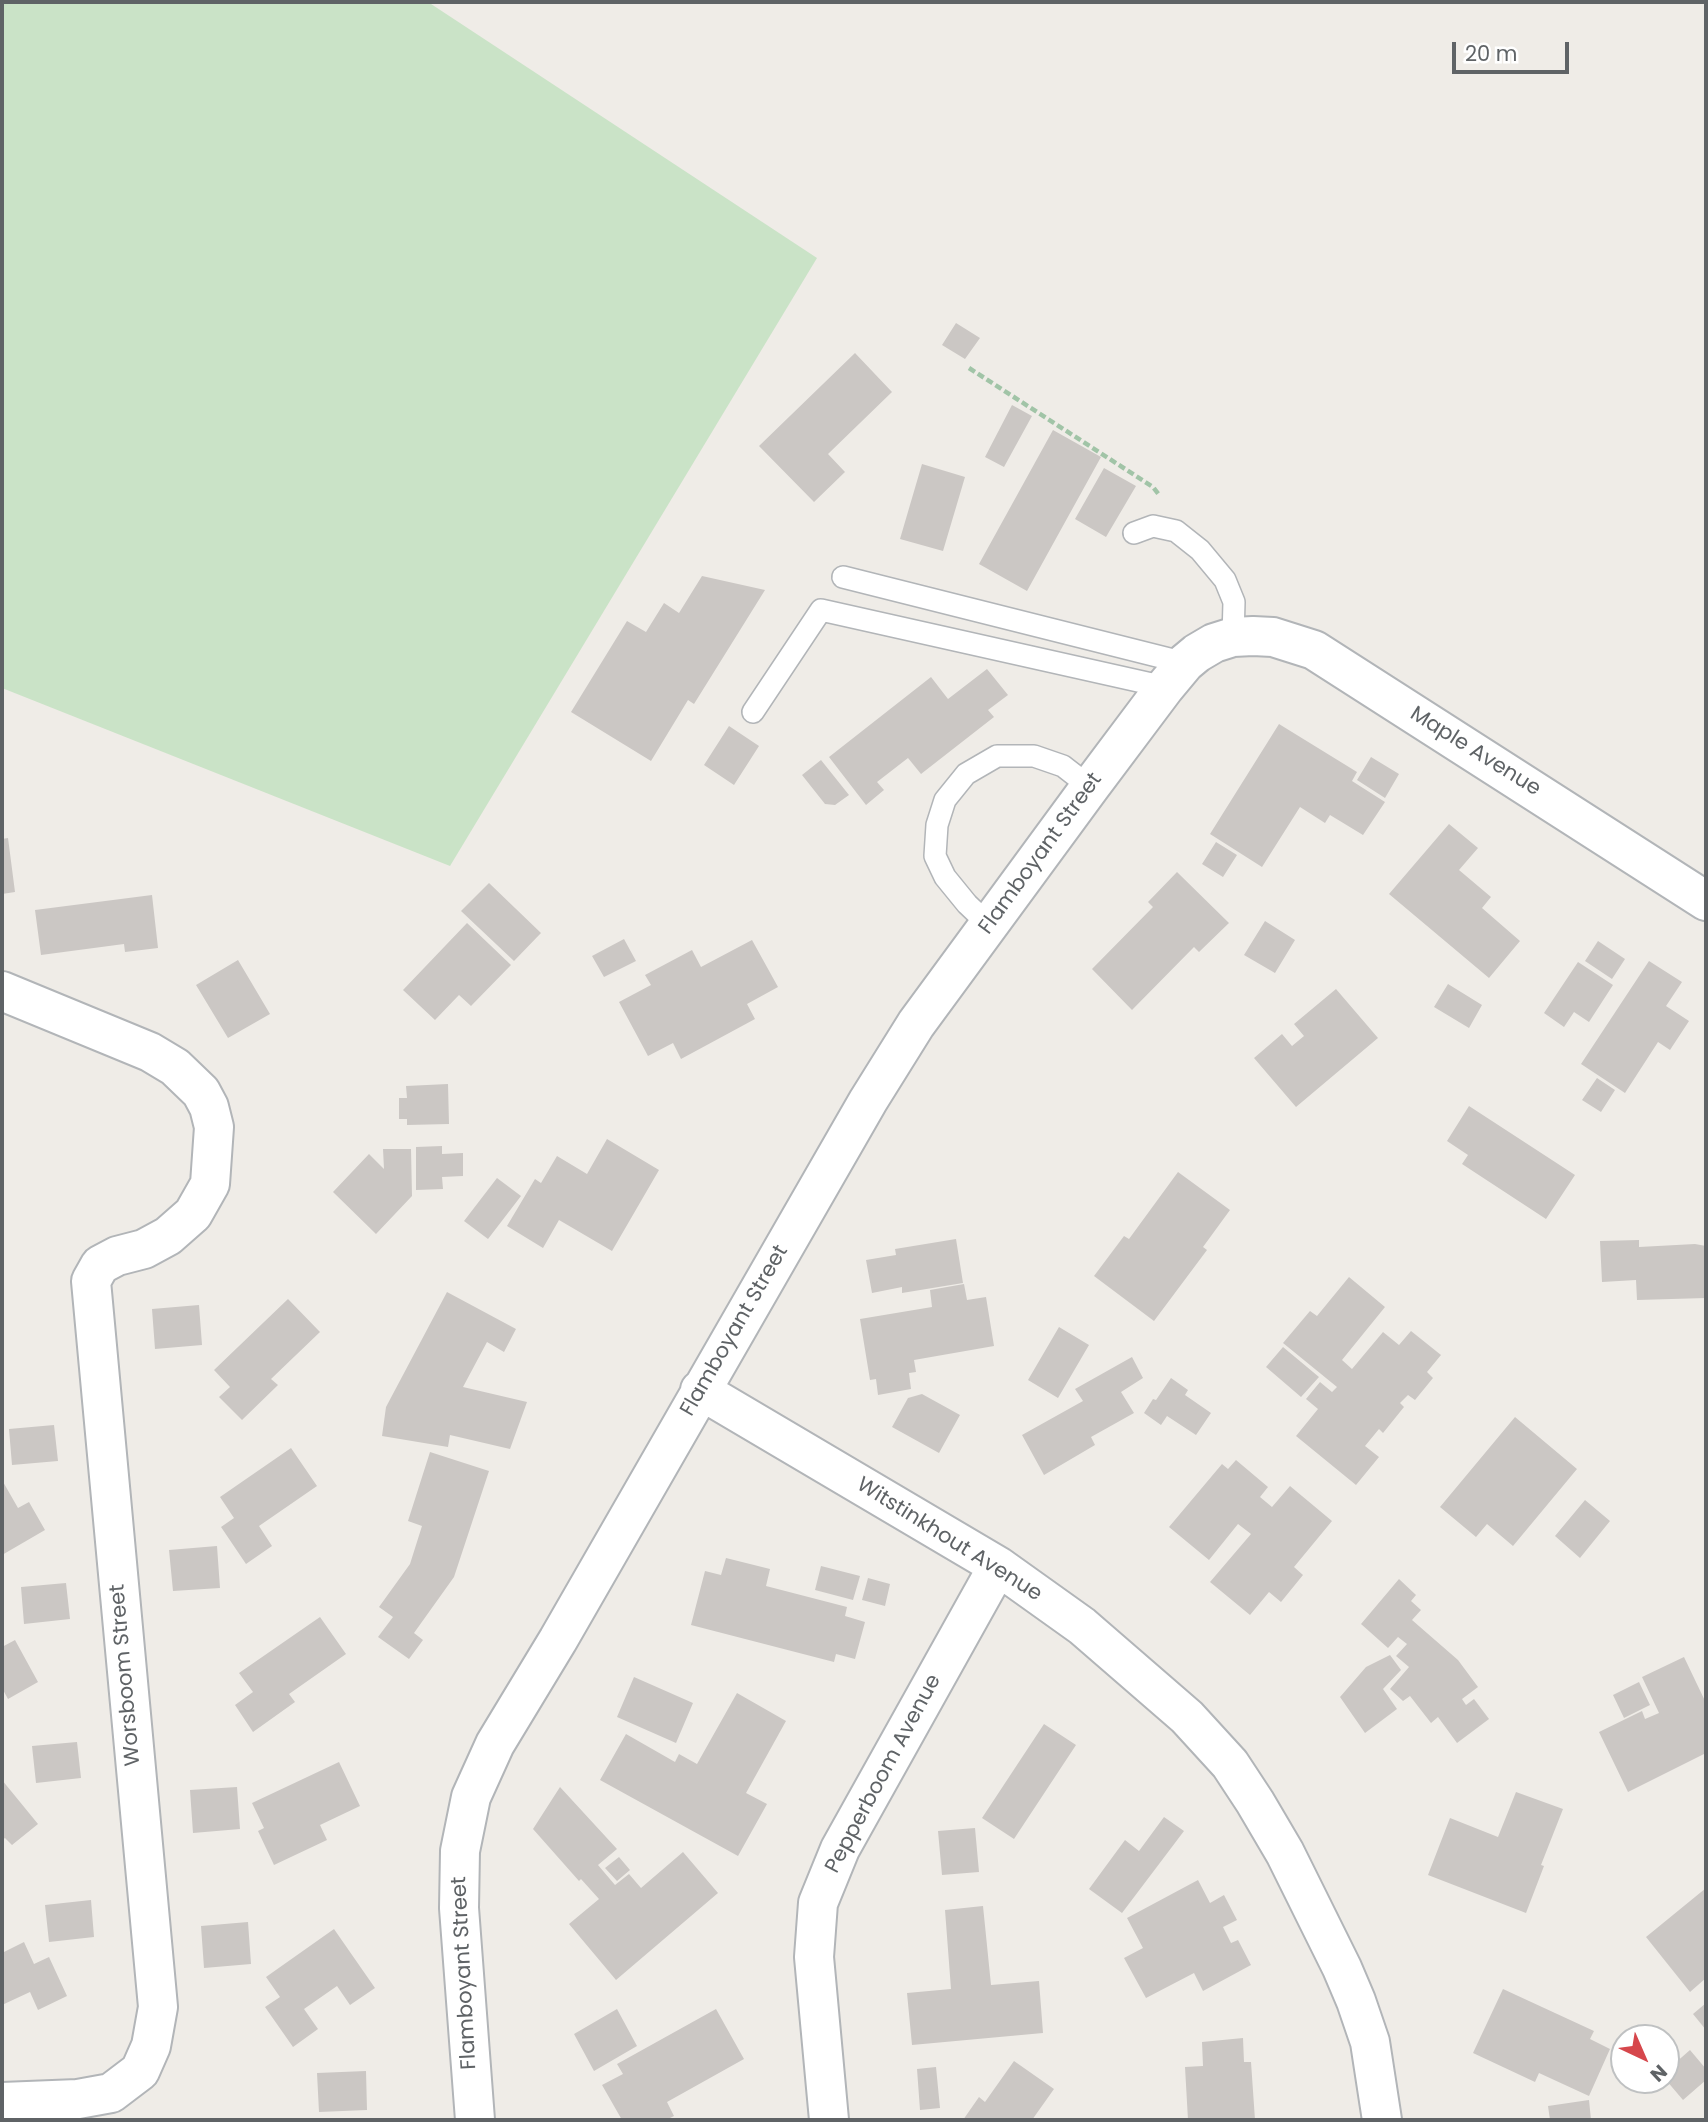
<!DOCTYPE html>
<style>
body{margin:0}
#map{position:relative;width:1708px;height:2122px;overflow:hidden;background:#efece7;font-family:Poppins,sans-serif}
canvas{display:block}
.frame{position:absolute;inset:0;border:4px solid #5f6366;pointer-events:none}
.north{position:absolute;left:1610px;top:2024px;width:70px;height:70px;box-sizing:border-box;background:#fff;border:2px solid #bfc1c2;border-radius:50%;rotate:136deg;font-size:19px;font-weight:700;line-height:28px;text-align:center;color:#5f6366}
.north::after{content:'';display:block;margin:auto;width:24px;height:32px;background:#d6474c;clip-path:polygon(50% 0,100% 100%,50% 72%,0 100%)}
.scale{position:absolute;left:1452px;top:42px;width:117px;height:32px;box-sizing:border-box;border:4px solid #5f6366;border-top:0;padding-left:9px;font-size:21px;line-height:24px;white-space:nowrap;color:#5f6366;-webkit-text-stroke:5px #fff;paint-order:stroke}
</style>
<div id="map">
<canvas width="1708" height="2122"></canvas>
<div class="frame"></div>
<div class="north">N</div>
<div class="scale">20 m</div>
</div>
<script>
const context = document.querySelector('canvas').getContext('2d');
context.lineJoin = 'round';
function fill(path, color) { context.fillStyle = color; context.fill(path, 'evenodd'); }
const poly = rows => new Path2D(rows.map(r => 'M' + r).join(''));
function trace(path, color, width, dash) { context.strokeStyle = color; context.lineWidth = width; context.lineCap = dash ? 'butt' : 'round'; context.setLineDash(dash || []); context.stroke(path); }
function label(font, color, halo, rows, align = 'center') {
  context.font = font + ' Poppins,sans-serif'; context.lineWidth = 6; context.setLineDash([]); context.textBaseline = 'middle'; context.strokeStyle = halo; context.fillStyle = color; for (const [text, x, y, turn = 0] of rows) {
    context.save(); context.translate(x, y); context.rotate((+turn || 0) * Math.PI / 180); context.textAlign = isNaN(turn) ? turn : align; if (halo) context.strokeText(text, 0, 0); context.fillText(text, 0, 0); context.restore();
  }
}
const green = poly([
 [2,2,428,2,817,258,450,866,2,688]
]);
const building = poly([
 [956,323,980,338,965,359,942,345],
 [855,353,892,392,828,454,845,472,814,502,759,446],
 [1012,405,1032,416,1004,467,985,457],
 [1053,430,1101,457,1027,591,979,564],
 [922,464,965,477,943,551,900,539],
 [1104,468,1136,486,1106,537,1075,519],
 [702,576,765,590,694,704,688,700,651,761,571,712,627,621,646,632,664,603,679,613],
 [987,669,1008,695,988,710,994,717,921,774,908,758,877,782,884,790,866,805,829,757,931,677,948,699],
 [1279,724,1357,772,1352,781,1385,802,1363,835,1330,815,1325,823,1300,807,1262,867,1210,834],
 [729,726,759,746,734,785,704,765],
 [1371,757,1399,774,1385,798,1357,780],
 [821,760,849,795,835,805,825,804,802,775],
 [1449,824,1478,848,1459,870,1491,897,1482,908,1520,941,1489,978,1389,894],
 [8,838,15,892,2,894,2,839],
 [1216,842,1237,855,1223,877,1202,864],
 [1177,872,1229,923,1199,952,1194,947,1132,1010,1092,969,1153,907,1148,902],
 [489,883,541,933,514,961,461,911],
 [152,895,158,948,125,952,124,944,41,955,35,910],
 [1265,921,1295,940,1275,973,1244,955],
 [467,923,511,965,471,1006,459,995,435,1020,403,990],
 [624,939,636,961,604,977,592,956],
 [752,940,778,987,747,1004,755,1019,681,1059,673,1043,648,1056,619,1002,651,985,645,975,692,950,701,967],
 [1598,941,1625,959,1612,979,1585,961],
 [238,960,270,1014,228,1038,196,985],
 [1649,961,1682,982,1666,1006,1689,1021,1670,1050,1658,1042,1625,1093,1581,1064],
 [1578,962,1613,985,1589,1022,1574,1012,1564,1027,1544,1013],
 [1448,984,1482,1005,1469,1028,1434,1007],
 [1336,989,1378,1038,1296,1107,1254,1058,1282,1034,1292,1046,1304,1036,1294,1024],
 [1597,1078,1615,1090,1601,1112,1582,1100],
 [448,1084,449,1124,407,1125,407,1119,399,1119,399,1098,407,1098,406,1086],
 [1469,1106,1575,1175,1546,1219,1462,1164,1468,1155,1447,1141],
 [607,1139,659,1170,612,1251,559,1220,543,1248,507,1226,535,1179,541,1183,557,1156,587,1174],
 [442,1146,442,1154,463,1153,463,1176,442,1177,443,1189,416,1190,416,1147],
 [383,1149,411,1149,412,1196,376,1234,333,1192,369,1154,384,1169],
 [1178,1172,1230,1210,1203,1247,1207,1250,1154,1321,1094,1276,1124,1236,1129,1239],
 [497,1178,521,1196,488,1239,464,1221],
 [956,1239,963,1283,902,1293,902,1287,872,1293,866,1260,896,1255,895,1249],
 [1639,1240,1639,1247,1695,1244,1706,1246,1706,1298,1637,1300,1636,1280,1602,1282,1600,1241],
 [1349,1277,1385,1307,1342,1360,1352,1369,1383,1332,1399,1345,1411,1331,1441,1355,1427,1372,1433,1378,1415,1400,1408,1395,1400,1403,1404,1407,1383,1433,1379,1429,1365,1446,1379,1457,1356,1485,1296,1436,1318,1409,1306,1399,1320,1382,1332,1392,1337,1387,1283,1343,1310,1311,1317,1316],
 [964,1284,967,1300,986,1297,994,1346,914,1360,916,1372,909,1373,911,1389,878,1395,876,1379,870,1380,860,1319,932,1307,930,1290],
 [447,1292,516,1329,504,1352,487,1342,463,1387,527,1402,510,1449,450,1435,448,1447,382,1436,386,1407],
 [288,1299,320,1332,271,1379,278,1385,242,1420,219,1397,230,1387,214,1370],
 [199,1305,202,1345,155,1349,152,1309],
 [1059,1327,1089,1345,1058,1398,1028,1380],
 [1283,1347,1319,1377,1301,1397,1266,1367],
 [1132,1357,1143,1378,1121,1392,1134,1413,1091,1437,1095,1445,1044,1475,1022,1435,1083,1401,1075,1389],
 [1171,1378,1188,1390,1185,1395,1211,1413,1196,1435,1167,1416,1161,1425,1144,1413,1153,1399,1156,1400],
 [922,1394,960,1415,939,1453,892,1427,908,1398],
 [1515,1417,1577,1469,1513,1546,1487,1524,1476,1537,1440,1507],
 [54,1425,58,1461,12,1465,9,1429],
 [291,1448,317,1486,259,1526,272,1546,246,1564,221,1527,234,1518,220,1497],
 [430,1452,489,1471,454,1577,414,1633,423,1640,409,1659,378,1637,393,1617,379,1607,410,1564,422,1526,408,1521],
 [1236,1460,1268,1487,1260,1497,1272,1507,1290,1486,1332,1521,1294,1567,1303,1575,1281,1602,1269,1592,1250,1615,1210,1582,1251,1534,1238,1524,1209,1560,1169,1527,1222,1464,1228,1469],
 [2,1480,18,1508,29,1502,45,1530,2,1555],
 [1585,1500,1610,1521,1580,1558,1555,1536],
 [217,1546,220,1588,173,1591,169,1550],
 [726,1558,770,1569,766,1586,847,1607,845,1616,865,1622,855,1659,836,1654,834,1662,691,1625,705,1571,721,1575],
 [821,1566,860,1576,853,1600,815,1590],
 [868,1578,890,1584,885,1606,862,1600],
 [1399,1579,1416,1595,1411,1601,1421,1610,1412,1620,1458,1660,1478,1687,1462,1699,1466,1705,1474,1699,1489,1719,1457,1743,1438,1717,1431,1723,1410,1696,1403,1701,1390,1689,1409,1667,1396,1656,1407,1644,1398,1637,1388,1648,1361,1624],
 [66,1583,70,1619,24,1624,21,1587],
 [320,1617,346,1654,289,1694,295,1702,253,1732,235,1705,253,1692,239,1673],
 [15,1640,38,1682,8,1699,2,1688,2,1647],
 [1390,1655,1401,1670,1383,1689,1397,1709,1365,1733,1340,1697,1366,1667],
 [1684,1657,1706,1703,1706,1753,1628,1792,1599,1732,1642,1711,1645,1719,1659,1713,1642,1677],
 [634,1677,693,1703,676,1743,617,1717],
 [1639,1682,1650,1705,1624,1718,1613,1695],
 [737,1693,786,1721,746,1793,767,1804,738,1856,600,1780,626,1734,675,1762,679,1754,697,1764],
 [1044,1724,1076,1745,1014,1839,982,1818],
 [77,1742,81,1778,36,1783,32,1746],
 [339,1762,360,1806,320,1825,327,1840,274,1865,258,1831,264,1828,252,1803],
 [2,1780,38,1824,12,1845,5,1838,2,1840],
 [237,1787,240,1829,193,1833,190,1790],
 [560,1787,617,1849,598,1865,615,1885,629,1874,641,1888,683,1852,718,1893,616,1980,569,1924,599,1899,581,1879,579,1881,533,1829],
 [1516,1792,1563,1809,1541,1865,1544,1866,1526,1913,1428,1875,1450,1818,1498,1837],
 [1164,1817,1184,1831,1122,1913,1089,1889,1125,1840,1139,1851],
 [975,1828,979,1872,942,1875,938,1831],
 [619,1857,630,1870,617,1881,605,1868],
 [1198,1880,1210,1903,1224,1895,1237,1920,1223,1927,1231,1943,1238,1940,1251,1965,1203,1991,1194,1973,1146,1998,1124,1958,1143,1948,1127,1918],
 [1706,1888,1706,1978,1690,1992,1646,1937],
 [91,1900,94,1937,49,1942,45,1905],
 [983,1906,991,1985,1039,1981,1043,2033,912,2045,907,1993,951,1989,945,1910],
 [248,1922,251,1964,204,1968,201,1926],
 [334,1929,375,1988,350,2005,337,1986,304,2009,318,2029,293,2047,265,2007,280,1997,266,1977],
 [24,1942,34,1964,49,1957,67,1996,38,2010,30,1992,2,2005,2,1953],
 [1503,1989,1594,2031,1590,2039,1610,2049,1589,2096,1539,2073,1535,2082,1473,2053],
 [1706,2003,1706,2030,1693,2014],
 [617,2009,637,2046,594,2071,574,2034],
 [716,2009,744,2059,667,2102,674,2116,666,2120,622,2120,602,2085,623,2074,617,2064],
 [1243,2038,1244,2062,1251,2062,1255,2120,1188,2120,1185,2067,1203,2066,1202,2042],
 [1690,2050,1706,2069,1706,2080,1683,2100,1666,2080,1666,2071],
 [1014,2061,1054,2089,1032,2120,963,2120,979,2097,985,2102],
 [936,2067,940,2108,920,2110,917,2069],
 [366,2071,367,2110,319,2112,317,2073],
 [1589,2100,1591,2120,1550,2120,1548,2106]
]);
const path = poly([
 [969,368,1153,487,1160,496]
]);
const lane = poly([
 [1134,533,1153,526,1176,531,1200,550,1225,580,1234,602,1233,637],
 [843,577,1185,663],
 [753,712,821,610,1165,687],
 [989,925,967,904,945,877,935,856,937,825,945,800,966,774,997,756,1034,756,1063,766,1090,787]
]);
const street = poly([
 [2,991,150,1052,175,1067,201,1092,209,1107,214,1127,210,1184,193,1214,168,1236,144,1249,117,1256,100,1265,91,1281,158,2007,151,2046,140,2071,111,2093,78,2099,2,2102],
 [700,1390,998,1566,1082,1626,1187,1717,1230,1764,1255,1802,1285,1853,1342,1968,1356,2001,1370,2042,1382,2120],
 [475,2120,459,1908,460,1851,471,1797,495,1744,558,1640,868,1101,916,1024,1090,787,1165,687,1185,663,1197,653,1214,643,1233,637,1253,636,1273,637,1314,650,1706,901],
 [829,2120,814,1957,818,1903,840,1849,998,1566]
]);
const streetNames = [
 ["Maple Avenue",1475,752,32],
 ["Flamboyant Street",1041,854,-54],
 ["Flamboyant Street",735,1331,-60],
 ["Witstinkhout Avenue",949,1540,32],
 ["Worsboom Street",126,1675,-95],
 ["Pepperboom Avenue",884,1774,-62],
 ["Flamboyant Street",465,1973,-93]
];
fill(green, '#cae3c7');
fill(building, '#cbc7c4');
trace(lane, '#b2b5b8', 24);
trace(street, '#b2b5b8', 42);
trace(path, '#a1c4a7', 4.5, [7, 3.5]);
trace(lane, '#fff', 21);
trace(street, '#fff', 38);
label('21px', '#5f6366', '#fff', streetNames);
</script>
